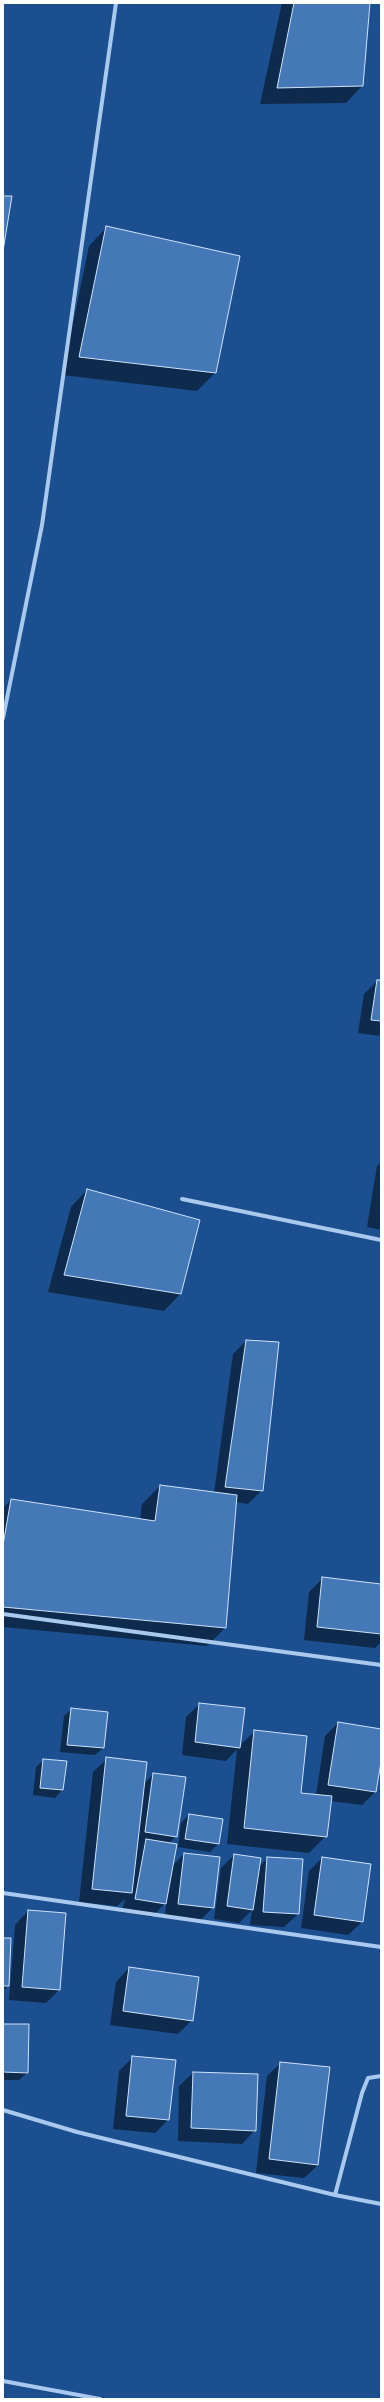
<!DOCTYPE html>
<style>
body{margin:0}
#map{position:relative;width:384px;height:2402px;overflow:hidden;background:#1b4f8f;font-family:Inter,sans-serif}
canvas{display:block}
.frame{position:absolute;inset:0;border:4px solid #fff;pointer-events:none}
</style>
<div id="map">
<canvas width="384" height="2402"></canvas>
<div class="frame"></div>
</div>
<script>
const context = document.querySelector('canvas').getContext('2d');
context.lineJoin = 'round';
function fill(path, color) { context.fillStyle = color; context.fill(path, 'evenodd'); }
const poly = rows => new Path2D(rows.map(r => 'M' + r).join(''));
function trace(path, color, width, dash) { context.strokeStyle = color; context.lineWidth = width; context.lineCap = dash ? 'butt' : 'round'; context.setLineDash(dash || []); context.stroke(path); }
const shadow = poly([
 [282,3,369,3,362,86,346,103,260,104],
 [107,227,215,373,197,391,62,375,89,246],
 [377,981,381,981,381,1036,358,1033,364,994],
 [381,1162,381,1230,367,1227,377,1166],
 [87,1190,199,1221,180,1294,164,1311,48,1292,71,1207],
 [246,1341,262,1490,248,1504,236,1502,225,1628,207,1646,3,1627,3,1508,11,1500,140,1520,142,1504,160,1486,214,1493,233,1354],
 [323,1578,381,1585,381,1642,375,1648,304,1640,309,1592],
 [200,1704,239,1746,254,1732,300,1794,316,1795,325,1736,338,1723,381,1730,381,1755,375,1792,362,1805,330,1801,326,1836,309,1853,227,1844,237,1749,226,1761,182,1755,186,1717],
 [72,1709,103,1748,95,1755,60,1752,64,1716],
 [107,1759,143,1784,154,1774,176,1836,169,1844,172,1866,184,1854,213,1907,200,1921,165,1917,166,1902,152,1917,122,1912,125,1899,117,1906,79,1902,93,1772],
 [44,1760,62,1790,55,1798,33,1795,36,1767],
 [189,1815,221,1820,218,1844,210,1852,178,1847,181,1823],
 [234,1855,258,1867,268,1858,302,1860,298,1914,284,1927,250,1925,252,1910,239,1923,214,1919,221,1868],
 [322,1858,362,1922,348,1935,301,1928,309,1871],
 [28,1911,59,1990,46,2003,9,2000,15,1925],
 [3,1939,8,1986,3,1991],
 [129,1968,192,2020,178,2034,110,2025,116,1982],
 [3,2025,27,2073,19,2080,3,2080],
 [133,2057,168,2120,155,2133,113,2129,119,2071],
 [281,2063,318,2165,304,2178,256,2173,267,2076],
 [193,2073,255,2130,242,2144,178,2141,179,2086]
]);
const building = poly([
 [294,3,370,3,363,86,277,88,294,3],
 [3,196,12,196,3,251,3,196],
 [106,226,240,256,216,373,79,357,106,226],
 [377,980,381,980,381,1021,371,1020,377,980],
 [87,1189,200,1220,181,1294,64,1275,87,1189],
 [246,1340,279,1342,263,1491,225,1487,246,1340],
 [160,1485,237,1495,226,1628,3,1607,3,1545,11,1499,155,1521,160,1485],
 [322,1577,381,1584,381,1634,317,1627,322,1577],
 [199,1703,245,1708,240,1748,195,1742,199,1703],
 [71,1708,108,1712,104,1748,67,1745,71,1708],
 [338,1722,381,1729,381,1762,376,1792,328,1785,338,1722],
 [254,1730,307,1736,301,1793,332,1796,327,1837,244,1828,254,1730],
 [106,1757,147,1762,132,1893,92,1889,106,1757],
 [43,1759,67,1761,63,1790,40,1788,43,1759],
 [153,1773,186,1777,177,1837,145,1832,153,1773],
 [189,1814,223,1819,219,1844,185,1839,189,1814],
 [146,1839,177,1844,166,1904,135,1899,146,1839],
 [184,1853,220,1857,214,1908,178,1904,184,1853],
 [234,1854,261,1858,253,1910,227,1906,234,1854],
 [267,1857,303,1859,299,1914,263,1912,267,1857],
 [322,1857,371,1864,363,1922,314,1915,322,1857],
 [28,1910,66,1913,60,1990,22,1987,28,1910],
 [3,1938,11,1938,9,1986,3,1986,3,1938],
 [129,1967,199,1977,193,2021,123,2011,129,1967],
 [3,2024,29,2024,28,2073,3,2072,3,2024],
 [132,2056,176,2060,169,2120,126,2116,132,2056],
 [280,2062,330,2067,318,2165,269,2159,280,2062],
 [193,2072,258,2074,256,2131,191,2128,193,2072]
]);
const minor = poly([
 [3,718,42,525,116,3],
 [182,1199,381,1240],
 [3,1614,381,1665],
 [3,1893,381,1947],
 [3,2110,77,2132,335,2195,381,2204],
 [335,2195,362,2093,368,2078,381,2076],
 [3,2381,100,2399]
]);
fill(shadow, '#0007');
fill(building, '#4478b7');
trace(building, '#cfe3fa', 1);
trace(minor, '#a9c9ee', 4);
</script>
